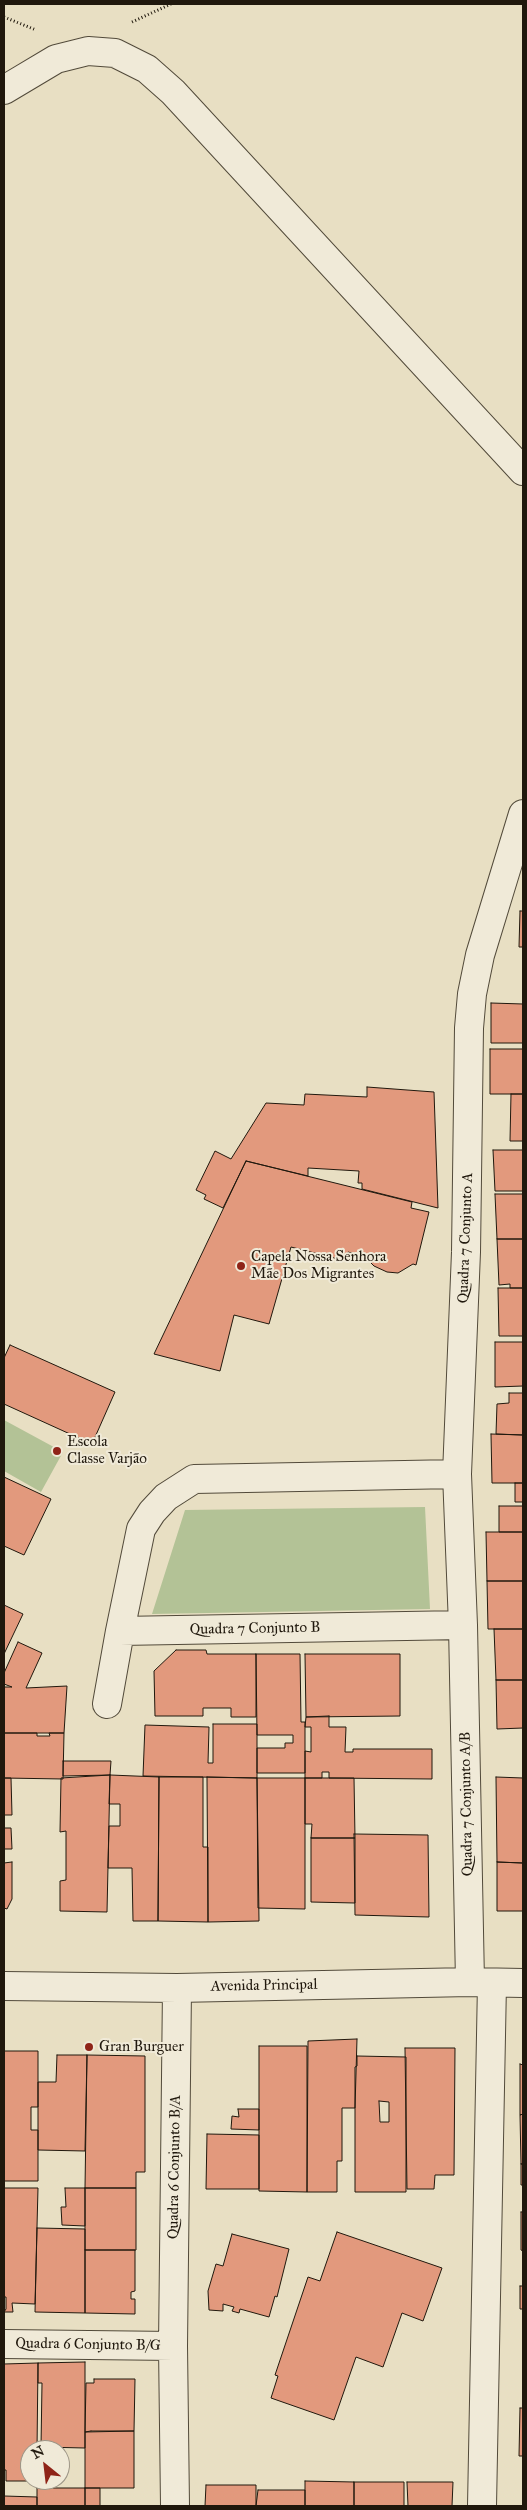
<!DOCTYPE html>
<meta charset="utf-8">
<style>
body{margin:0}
#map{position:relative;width:527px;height:2510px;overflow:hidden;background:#e8dfc3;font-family:"IM FELL Great Primer",serif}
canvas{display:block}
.frame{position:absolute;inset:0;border:5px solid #20180d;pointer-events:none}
.north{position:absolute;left:20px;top:2440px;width:50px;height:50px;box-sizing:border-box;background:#f0ead8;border:1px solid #9d9687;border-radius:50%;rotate:331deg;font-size:14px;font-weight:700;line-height:20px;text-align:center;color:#20180d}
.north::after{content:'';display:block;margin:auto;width:18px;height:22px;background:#8f2418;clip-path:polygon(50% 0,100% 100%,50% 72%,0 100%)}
</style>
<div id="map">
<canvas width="527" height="2510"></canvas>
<div class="frame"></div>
<div class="north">N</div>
</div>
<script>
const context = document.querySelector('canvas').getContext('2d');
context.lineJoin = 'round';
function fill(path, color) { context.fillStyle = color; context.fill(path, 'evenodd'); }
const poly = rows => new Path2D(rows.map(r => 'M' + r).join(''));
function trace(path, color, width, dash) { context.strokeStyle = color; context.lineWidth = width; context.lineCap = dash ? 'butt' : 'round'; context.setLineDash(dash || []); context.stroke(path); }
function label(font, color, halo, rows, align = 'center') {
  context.font = font + ' "IM FELL Great Primer",serif'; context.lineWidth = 4; context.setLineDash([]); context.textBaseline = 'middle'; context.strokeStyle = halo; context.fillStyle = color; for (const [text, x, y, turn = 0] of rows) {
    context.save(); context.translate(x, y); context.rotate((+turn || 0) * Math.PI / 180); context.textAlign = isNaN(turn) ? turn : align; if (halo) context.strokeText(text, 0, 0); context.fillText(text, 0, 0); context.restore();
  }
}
const green = poly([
 [4,1420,63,1452,41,1492,4,1471],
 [425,1507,430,1609,152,1614,185,1510]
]);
const building = poly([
 [520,911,523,911,523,947,519,947,520,911],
 [491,1003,523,1004,523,1043,491,1043,491,1003],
 [490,1049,523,1049,523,1094,490,1094,490,1049],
 [367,1087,434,1092,438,1208,362,1189,362,1183,358,1183,359,1171,308,1168,308,1176,246,1161,223,1208,204,1199,206,1195,196,1190,215,1151,231,1159,266,1103,304,1105,305,1094,367,1097,367,1087],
 [511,1094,523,1094,523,1141,510,1141,511,1094],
 [493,1150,523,1150,523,1191,495,1191,493,1150],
 [246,1161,412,1202,411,1208,429,1212,416,1265,413,1264,398,1273,387,1272,374,1266,365,1257,348,1252,346,1261,291,1247,269,1324,234,1315,220,1371,154,1354,246,1161],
 [495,1194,523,1194,523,1239,497,1239,495,1194],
 [497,1239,523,1239,523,1288,510,1288,510,1284,499,1285,497,1239],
 [498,1288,523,1288,523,1336,499,1336,498,1288],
 [495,1342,523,1342,523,1386,495,1387,495,1342],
 [10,1345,115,1392,92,1444,4,1404,4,1358,10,1345],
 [509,1393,523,1393,523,1435,496,1434,497,1404,509,1403,509,1393],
 [491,1434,523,1435,523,1483,492,1483,491,1434],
 [4,1477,51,1499,24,1555,4,1546,4,1477],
 [515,1483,523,1483,523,1502,515,1502,515,1483],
 [499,1506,523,1506,523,1532,499,1532,499,1506],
 [486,1532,523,1532,523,1581,487,1581,486,1532],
 [487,1581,523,1581,523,1629,488,1629,487,1581],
 [4,1605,23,1614,4,1654,4,1605],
 [494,1629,523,1629,523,1680,496,1680,494,1629],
 [18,1642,42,1653,26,1688,67,1686,64,1733,4,1733,4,1687,12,1687,4,1684,4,1673,18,1642],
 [176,1650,206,1650,207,1654,256,1654,256,1717,231,1717,231,1708,203,1708,203,1716,155,1716,154,1671,176,1650],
 [256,1654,300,1654,301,1722,305,1722,305,1773,257,1773,257,1748,285,1748,285,1743,293,1743,293,1735,257,1735,256,1654],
 [305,1654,400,1654,400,1716,306,1717,305,1654],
 [496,1680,523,1680,523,1728,497,1729,496,1680],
 [329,1716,329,1727,346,1727,345,1752,353,1752,353,1749,432,1749,432,1779,329,1778,329,1772,322,1772,322,1778,305,1778,305,1751,311,1752,311,1727,305,1727,306,1717,329,1716],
 [213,1724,257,1724,257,1778,143,1776,145,1725,209,1727,208,1763,213,1763,213,1724],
 [4,1733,37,1733,37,1736,50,1736,49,1733,64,1733,63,1779,4,1778,4,1733],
 [63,1761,111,1761,110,1775,63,1776,63,1761],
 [110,1775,159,1777,158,1921,133,1921,132,1868,108,1868,109,1826,120,1826,120,1804,109,1804,110,1775],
 [110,1775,107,1912,60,1911,60,1881,66,1880,66,1831,60,1832,61,1778,110,1775],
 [159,1777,203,1777,203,1847,208,1847,208,1922,158,1921,159,1777],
 [207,1777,257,1778,259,1921,208,1922,207,1777],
 [496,1777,523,1778,523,1863,497,1862,496,1777],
 [4,1778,11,1778,12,1815,4,1815,4,1778],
 [257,1778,305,1778,305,1909,258,1908,257,1778],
 [305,1778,354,1778,355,1838,311,1838,312,1824,305,1824,305,1778],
 [4,1828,11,1828,12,1849,4,1849,4,1828],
 [354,1834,428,1835,429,1917,355,1915,354,1834],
 [311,1838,355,1838,355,1903,311,1902,311,1838],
 [12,1862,12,1899,7,1909,4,1908,4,1863,12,1862],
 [497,1862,523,1863,523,1911,497,1911,497,1862],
 [357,2039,355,2108,342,2108,342,2161,337,2161,337,2192,307,2192,308,2041,357,2039],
 [259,2046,307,2046,307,2192,259,2191,259,2046],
 [405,2048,455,2048,454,2175,435,2175,434,2189,407,2189,405,2048],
 [4,2051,38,2051,38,2107,31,2107,31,2130,38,2130,38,2181,4,2181,4,2051],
 [57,2055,87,2055,85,2151,38,2150,38,2082,56,2082,57,2055],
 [87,2055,145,2056,145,2172,136,2172,136,2188,85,2188,87,2055],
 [357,2056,406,2057,406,2192,355,2192,355,2067,357,2066,357,2056],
 [379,2101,389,2102,389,2122,380,2122,379,2101],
 [520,2064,523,2065,523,2114,520,2115,520,2064],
 [238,2109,259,2109,259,2130,231,2129,232,2116,239,2117,238,2109],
 [523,2114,523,2164,521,2164,520,2115,523,2114],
 [207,2134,259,2135,259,2189,206,2189,207,2134],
 [521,2164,523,2164,523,2185,521,2185,521,2164],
 [4,2188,38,2188,35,2304,12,2303,13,2312,4,2312,6,2309,6,2297,4,2297,4,2188],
 [65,2188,85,2188,85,2226,62,2225,61,2207,66,2207,65,2188],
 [85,2188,136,2188,136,2250,85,2250,85,2188],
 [521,2212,523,2212,523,2251,521,2250,521,2212],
 [37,2228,85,2229,85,2313,35,2312,37,2228],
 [337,2232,442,2268,423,2321,402,2313,383,2367,356,2357,334,2420,271,2398,278,2376,275,2375,308,2277,320,2281,337,2232],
 [232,2234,289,2249,277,2297,275,2296,269,2317,240,2309,239,2313,232,2311,234,2307,223,2304,223,2311,209,2310,208,2291,216,2264,223,2266,232,2234],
 [85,2250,135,2250,135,2291,131,2292,131,2299,135,2299,135,2314,85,2313,85,2250],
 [520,2286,523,2286,523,2309,520,2309,520,2286],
 [85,2362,85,2448,41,2447,42,2383,38,2383,38,2363,85,2362],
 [38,2363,37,2450,30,2450,30,2480,37,2481,6,2481,6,2470,4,2470,4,2364,38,2363],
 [94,2379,135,2379,134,2431,85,2432,86,2383,94,2383,94,2379],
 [520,2408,523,2408,523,2456,519,2456,520,2408],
 [91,2431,134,2431,134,2488,85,2488,85,2432,91,2431],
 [305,2481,354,2482,354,2506,305,2506,305,2481],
 [354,2482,404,2482,404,2506,354,2506,354,2482],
 [407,2482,453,2482,452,2506,408,2506,407,2482],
 [206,2485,256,2485,256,2506,205,2506,206,2485],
 [37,2488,85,2488,85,2506,37,2506,37,2488],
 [85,2488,100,2488,100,2506,85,2506,85,2488],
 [258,2490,305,2490,305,2506,256,2506,258,2490],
 [4,2496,37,2497,37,2506,4,2506,4,2496]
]);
const path = poly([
 [4,17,36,30],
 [132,22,171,4]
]);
const minor = poly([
 [4,90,56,59,88,51,115,53,147,69,173,92,523,471],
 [120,1631,141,1529,152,1512,166,1497,194,1479,457,1474],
 [107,1704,120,1631,463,1625],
 [470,1982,463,1625,457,1474,466,1252,469,1028,472,994,480,955,523,814],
 [4,1986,177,1988,470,1982,523,1983],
 [4,2344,173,2346],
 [175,2506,173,2346,177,1988],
 [482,2506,492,1983]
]);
const markers = [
 [241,1266,5,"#8f2418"],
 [57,1451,5,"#8f2418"],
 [89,2047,5,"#8f2418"]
];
const streetNames = [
 ["Quadra 7 Conjunto A",466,1238,-88],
 ["Quadra 7 Conjunto B",255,1629,-1],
 ["Quadra 7 Conjunto A/B",467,1804,-91],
 ["Avenida Principal",264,1986,-1],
 ["Quadra 6 Conjunto B/A",175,2167,-89],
 ["Quadra 6 Conjunto B/G",88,2345,1]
];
const poiNames = [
 ["Capela Nossa Senhora",251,1257],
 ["Mãe Dos Migrantes",251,1274],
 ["Escola",67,1442],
 ["Classe Varjão",67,1459],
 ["Gran Burguer",99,2047]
];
fill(green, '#b3c296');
fill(building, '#e2997d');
trace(building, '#20180d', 1);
trace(minor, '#524a3a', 30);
trace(path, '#20180d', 3, [1, 2.5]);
trace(minor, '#f0ead8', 28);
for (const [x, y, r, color] of markers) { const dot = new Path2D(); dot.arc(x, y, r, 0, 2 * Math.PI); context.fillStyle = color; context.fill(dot); trace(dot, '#f0ead8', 2); }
label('15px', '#20180d', '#f0ead8', streetNames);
label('15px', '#20180d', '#f0ead8', poiNames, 'left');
</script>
